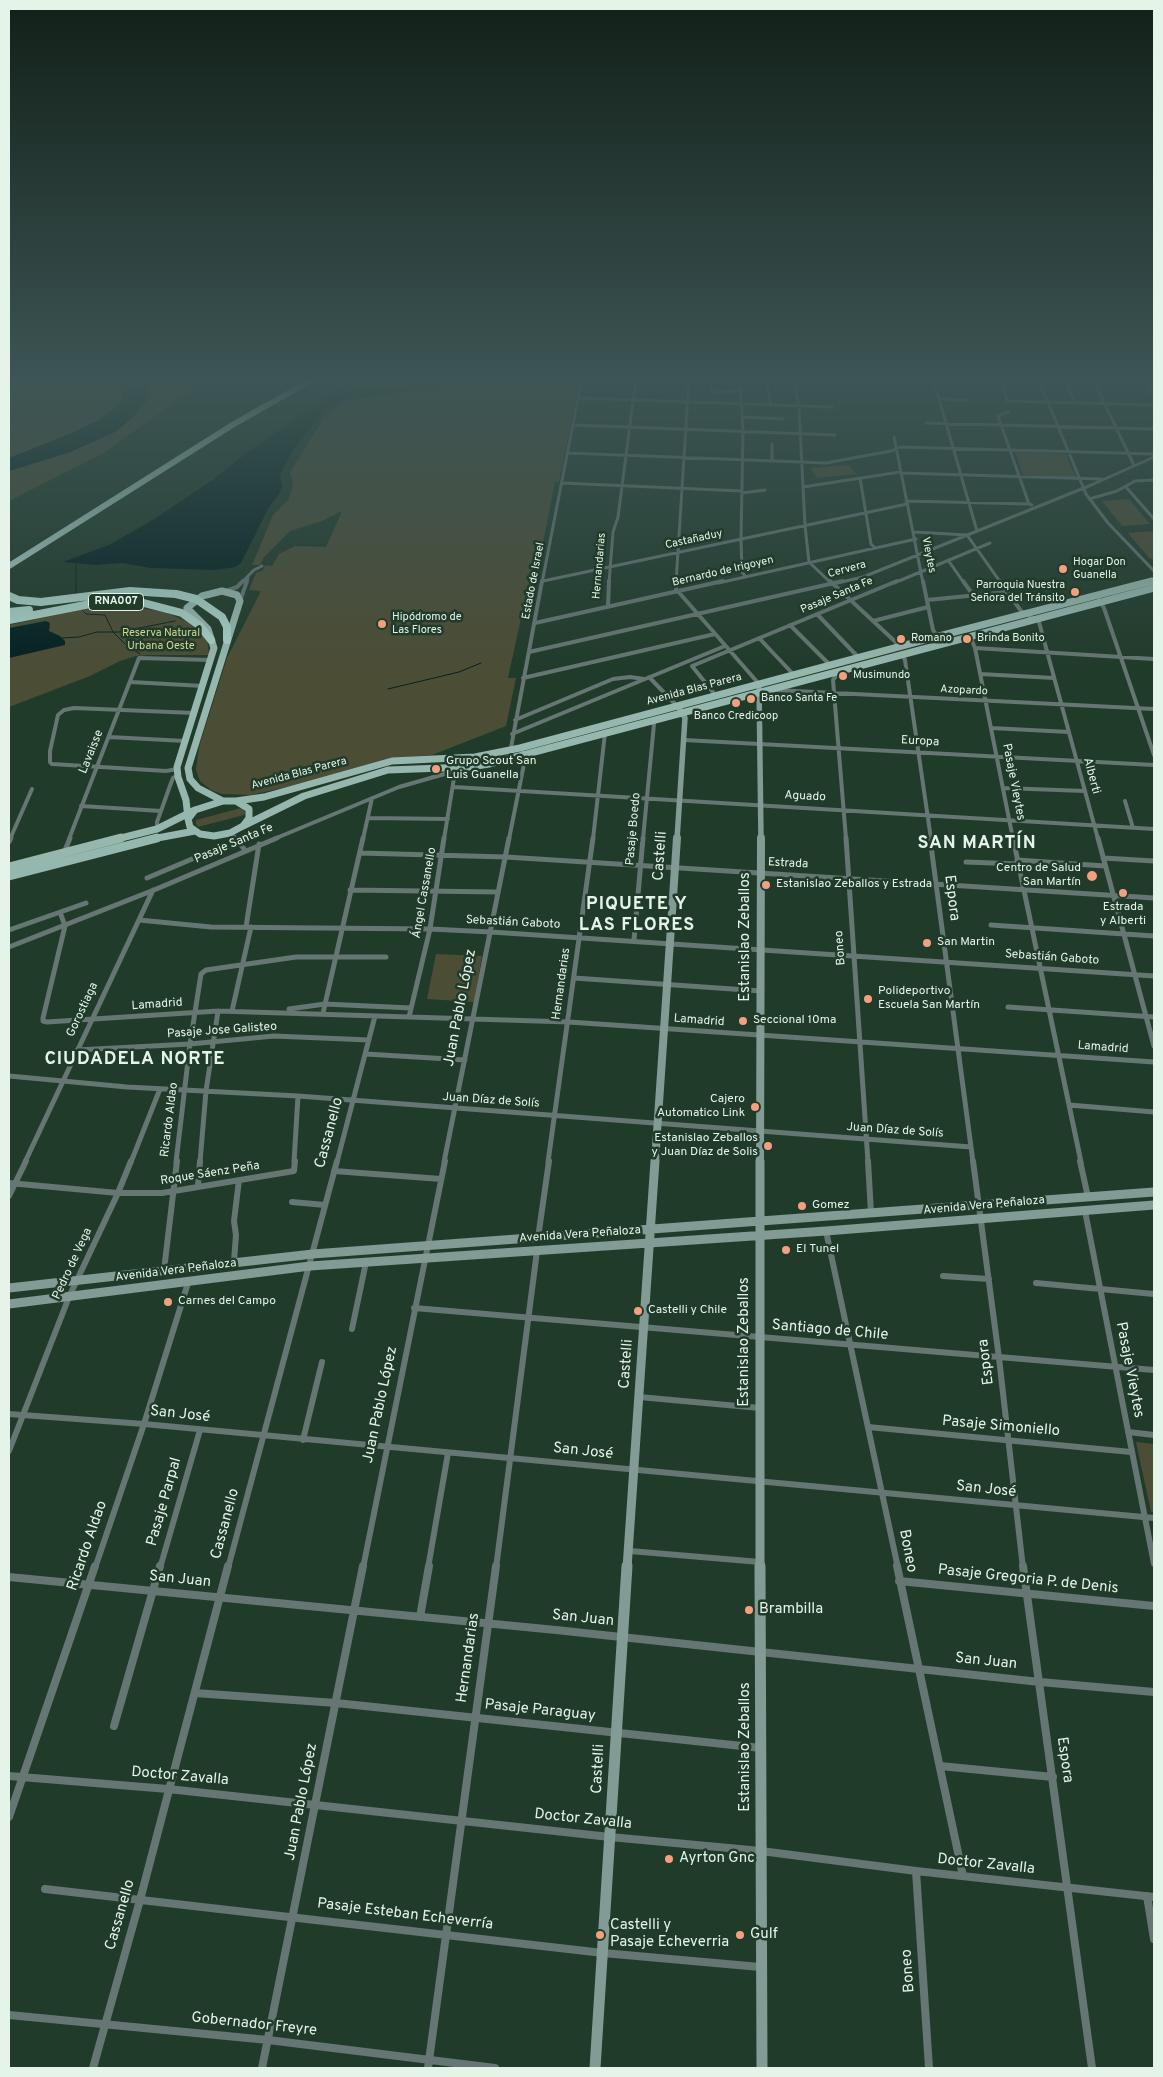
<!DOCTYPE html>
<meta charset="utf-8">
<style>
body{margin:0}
#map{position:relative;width:1163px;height:2077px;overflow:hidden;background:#213b2b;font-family:Overpass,sans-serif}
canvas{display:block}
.frame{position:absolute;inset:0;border:10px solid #e4f4e9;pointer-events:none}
</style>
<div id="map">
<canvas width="1163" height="2077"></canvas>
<div class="frame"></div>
</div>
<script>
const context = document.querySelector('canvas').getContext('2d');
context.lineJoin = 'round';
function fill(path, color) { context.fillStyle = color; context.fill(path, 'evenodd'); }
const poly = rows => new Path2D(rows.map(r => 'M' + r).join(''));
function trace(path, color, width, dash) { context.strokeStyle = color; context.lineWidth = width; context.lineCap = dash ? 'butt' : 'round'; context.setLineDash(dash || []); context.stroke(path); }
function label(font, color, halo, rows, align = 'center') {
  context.font = font + ' Overpass,sans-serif'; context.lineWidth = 5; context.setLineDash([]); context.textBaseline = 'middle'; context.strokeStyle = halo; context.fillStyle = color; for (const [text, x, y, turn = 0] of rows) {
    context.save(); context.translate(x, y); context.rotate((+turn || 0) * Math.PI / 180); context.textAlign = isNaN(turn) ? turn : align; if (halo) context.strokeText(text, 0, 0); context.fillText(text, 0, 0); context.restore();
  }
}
const green = poly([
 [9,378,107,378,120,387,123,397,117,406,99,420,57,440,9,458],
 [146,378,209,378,102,454,9,501,9,471,70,452,115,432,134,416,148,400,150,386],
 [499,378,580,378,559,482,555,482,530,609,523,609,508,678,516,678,506,726,432,755,393,758,292,786,250,795,222,794,211,790,200,781,196,770,199,747,227,658,261,591,249,590,256,573,263,570,265,565,272,566,279,554,295,546,326,547,342,511,322,521,290,531,264,557,260,565,252,565,273,515,289,499,293,483,290,472,325,416,346,401],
 [1015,452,1066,454,1076,477,1023,476],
 [849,465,856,474,817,478,810,468],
 [1129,499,1150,524,1122,526,1102,501],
 [1154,531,1154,559,1150,559,1128,533],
 [126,606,165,612,188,622,203,635,208,644,209,655,149,655,136,656,120,661,90,676,9,707,9,625,78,610],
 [241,808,245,812,244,815,198,827,196,824,196,820],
 [436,954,482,956,474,1002,427,999],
 [1136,1442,1154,1444,1154,1512,1151,1512]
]);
const water = poly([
 [107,378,146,378,150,386,149,397,134,416,115,432,70,452,9,471,9,458,77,431,99,420,117,406,123,397,121,391,120,387],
 [359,378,498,378,343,400,326,408,291,453,280,475,282,487,279,494,269,507,241,563,235,567,216,570,151,568,122,563,96,565,63,562,109,545,156,518,214,479,244,455,322,400],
 [46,621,50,623,49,631,60,636,65,641,65,645,9,658,9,628]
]);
const stream = poly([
 [76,565,76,593],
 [83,611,86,614,105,615,113,632,125,644],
 [62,638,79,637,97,632,119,632,175,621],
 [127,645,140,654],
 [388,689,459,672,481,663]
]);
const minorFar4 = poly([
 [711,378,711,389,713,392,742,391],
 [740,378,743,431,741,539,742,572,745,576],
 [766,378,771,405],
 [793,378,799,406,805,526,809,562,831,583],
 [933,378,977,531],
 [954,378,959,378],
 [1001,378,1007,401,1154,405],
 [1038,378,1086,494,1108,523,1154,571],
 [1065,378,1075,403],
 [1144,378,1154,396],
 [1001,379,1154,383],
 [1093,380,1134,465],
 [579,398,832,407],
 [939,399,969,400],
 [1008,412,998,416,1029,504,1032,505],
 [743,417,783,419],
 [926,423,1154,429],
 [574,425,835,435],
 [894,437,923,583],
 [772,444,772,461],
 [568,453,826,463,891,451,900,447,1154,454],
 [901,473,1102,479],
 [860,478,871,544,874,547],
 [562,483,742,491],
 [803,487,900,472],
 [1126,487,1154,519],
 [742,493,765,490],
 [1089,499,1117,491,1135,481,1154,480],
 [906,501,1029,504],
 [914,532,967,535,1001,583],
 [948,560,964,583],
 [543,581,907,504],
 [241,583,254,570,262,566],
 [246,583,248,578],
 [542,583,582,378],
 [609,583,613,532,618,517,636,378],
 [676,583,689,378],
 [718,583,916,539],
 [837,583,863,577,1089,486,1154,457],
 [894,583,990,543]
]);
const minorFar3 = poly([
 [676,581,676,589,759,684],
 [830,581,901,647],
 [923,581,933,630,942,644],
 [963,581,973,595],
 [1000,581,1021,611,1039,622,1098,839],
 [226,591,237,587,243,581],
 [927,600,1008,592],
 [1099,600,1104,608,1154,755],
 [240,601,247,581],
 [608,607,609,581],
 [817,614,859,658],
 [873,621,928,607],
 [535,623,723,581],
 [790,625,831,666],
 [970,636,975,648,1013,839],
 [759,638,794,675],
 [975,648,1154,659],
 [529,652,843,581],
 [902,654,905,660,931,839],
 [838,673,833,680,846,839],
 [980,674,1054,678],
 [649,677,677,706],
 [523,678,715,634],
 [131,682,203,686],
 [775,690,1154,709],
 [716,696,692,666,897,581],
 [515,720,613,679,630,677,644,679],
 [991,728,1069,732],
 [512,734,725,646],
 [109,737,185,741],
 [684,740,1154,765],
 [510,753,542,581],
 [177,769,166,771,52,764,50,762,50,751,58,715,64,710,74,708,194,713],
 [454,787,1154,829],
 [1003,788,1085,791],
 [1125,801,1133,828],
 [81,806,161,811],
 [368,818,448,819],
 [157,829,157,822,171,783,173,778,178,775],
 [230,833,236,839],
 [10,839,32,789],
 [69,839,139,658,211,660],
 [274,839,399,787,462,769],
 [363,839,372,798],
 [444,839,455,772],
 [509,839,525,759,523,753],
 [593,839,605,733],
 [643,839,654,724,652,721]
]);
const minorFar2 = poly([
 [235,838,245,850],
 [846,838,868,1162],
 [930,838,973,1162],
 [1013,838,1081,1162],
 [1098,838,1154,1046],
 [9,842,11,838],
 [64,853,70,838],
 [360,853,506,857,1154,898],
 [1103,858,1154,861],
 [1017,860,1105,866],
 [966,862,1018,864],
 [147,878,204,854,239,843],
 [350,890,498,892],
 [60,912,65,926,43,1018,43,1021,47,1022,218,1011,569,1022,1154,1062],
 [139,920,211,927,430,929,491,932,1154,976],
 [991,925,1154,936],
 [246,927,259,844],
 [9,930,86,903],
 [634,940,643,838],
 [9,947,154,890,277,838],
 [574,978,761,991],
 [1008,1007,1154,1017],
 [289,1009,325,1004,411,1008],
 [232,1011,251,927],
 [323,1013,363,838],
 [409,1017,430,929,444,838],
 [77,1050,190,1044,274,1036,369,1040],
 [366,1054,465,1060],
 [9,1076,127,1087,298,1096,971,1147],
 [1069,1105,1154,1112],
 [25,1162,153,890],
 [131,1162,160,1089],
 [176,1162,190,1044,201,974,206,970,296,957,386,957],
 [200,1162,206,1091,218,1011],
 [294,1162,298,1096],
 [337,1162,375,1016],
 [444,1162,509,838],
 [548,1162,593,838]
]);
const minorFar1 = poly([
 [868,1161,871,1213],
 [973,1161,999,1358,1023,1568],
 [1080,1161,1088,1197],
 [334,1171,441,1179],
 [9,1183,118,1193,162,1193,294,1171,295,1161],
 [198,1186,200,1161],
 [9,1196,26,1161],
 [292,1202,325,1205],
 [1085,1211,1154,1564],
 [826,1231,898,1568],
 [538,1238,549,1161],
 [234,1261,236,1235,234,1221,239,1180],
 [164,1270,177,1161],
 [943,1276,989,1279],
 [1036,1283,1154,1294],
 [414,1308,1154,1370],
 [352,1329,366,1262],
 [639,1397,760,1408],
 [9,1414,144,1424,1154,1518],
 [868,1427,1131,1452],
 [1128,1432,1154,1435],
 [303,1440,322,1362],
 [9,1451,69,1297,118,1193,131,1161],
 [630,1551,760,1562],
 [95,1568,144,1424,188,1283],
 [160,1568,200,1430],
 [228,1568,337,1161],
 [363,1568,445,1161],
 [428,1568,448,1453],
 [496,1568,537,1251]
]);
const minor = poly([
 [897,1566,963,1876],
 [1023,1566,1092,2068],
 [9,1577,556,1630,1040,1682,1154,1692],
 [899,1581,1154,1606],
 [420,1617,429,1566],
 [195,1693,336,1703,761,1748],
 [114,1726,160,1566],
 [940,1766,1053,1777],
 [9,1776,168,1789,610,1837,761,1851,916,1871,1154,1897],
 [9,1817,95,1566],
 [916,1871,929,2068],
 [45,1889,603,1953,760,1967],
 [1147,1896,1154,1939],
 [9,2015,268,2040,495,2068],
 [93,2068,140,1900,228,1566],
 [262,2068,363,1566],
 [428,2068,496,1566]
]);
const secondaryFar3 = poly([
 [759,684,761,839],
 [677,839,685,718,679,708]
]);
const secondaryFar2 = poly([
 [655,1162,677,838],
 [760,1162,761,838]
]);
const secondaryFar1 = poly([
 [760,1161,760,1568],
 [9,1288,313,1254,1154,1192],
 [9,1304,310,1266,826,1231,1154,1205],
 [627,1568,655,1161]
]);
const secondary = poly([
 [760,1566,762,2068],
 [595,2068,627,1566]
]);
const primaryFar2 = poly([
 [1147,583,1154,581]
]);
const primaryFar1 = poly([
 [223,801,236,801,249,809,249,818,243,826,230,833,214,836,200,834,190,827,188,819,195,810,223,801],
 [236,801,264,797,392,761,475,757,520,748,943,635,1152,581],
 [188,819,186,800,178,777,177,767,214,648,208,629,187,608,202,596,222,591,237,595,240,601,188,768,190,779,198,788,223,801],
 [243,826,304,796,388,770,470,767,489,764,1154,588],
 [117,839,157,829,195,810],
 [152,839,195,831]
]);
const primary = poly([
 [9,867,121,838],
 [9,876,157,838]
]);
const motorwayFar1 = poly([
 [9,566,234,424,315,378]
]);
const motorway = poly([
 [9,596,18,600,41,602,130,591,176,594,196,599,222,617,227,627,227,640],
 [9,612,29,610],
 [9,620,90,604,140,602,182,613,200,626,211,640]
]);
const markers = [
 [1063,569,5,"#f2a07f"],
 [1075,592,5,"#f2a07f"],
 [382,624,5,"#f2a07f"],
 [901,639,5,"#f2a07f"],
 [967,639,5,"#f2a07f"],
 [843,676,5,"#f2a07f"],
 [751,699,5,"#f2a07f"],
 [736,703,5,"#f2a07f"],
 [436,769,5,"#f2a07f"],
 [1092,876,6,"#f2a07f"],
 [766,885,5,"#f2a07f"],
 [1123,893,5,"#f2a07f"],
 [927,943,5,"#f2a07f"],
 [868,999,5,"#f2a07f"],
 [743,1021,5,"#f2a07f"],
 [755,1107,5,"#f2a07f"],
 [768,1146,5,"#f2a07f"],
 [802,1206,5,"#f2a07f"],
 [786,1250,5,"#f2a07f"],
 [168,1302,5,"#f2a07f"],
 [638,1311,5,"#f2a07f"],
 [749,1610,5,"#f2a07f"],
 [669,1859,5,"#f2a07f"],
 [600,1935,5,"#f2a07f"],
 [740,1935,5,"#f2a07f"]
];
const farStreetnames = [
 ["Castañaduy",694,540,-12],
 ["Vieytes",928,555,79],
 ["Hernandarias",600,566,-85],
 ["Cervera",847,570,-15],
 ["Bernardo de Irigoyen",723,572,-13],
 ["Estado de Israel",534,581,-79],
 ["Pasaje Santa Fe",837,596,-23],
 ["Avenida Blas Parera",694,690,-15],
 ["Azopardo",964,691,3],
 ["Avenida Blas Parera",299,774,-15]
];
const farPoinames = [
 ["Hogar Don",1073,563],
 ["Guanella",1073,576],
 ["Parroquia Nuestra",1065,586,"right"],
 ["Señora del Tránsito",1065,599,"right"],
 ["Hipódromo de",392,618],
 ["Las Flores",392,631],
 ["Romano",911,639],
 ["Brinda Bonito",977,639],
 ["Musimundo",853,676],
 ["Banco Santa Fe",761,699],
 ["Banco Credicoop",736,717,"center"]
];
const shields = [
 [116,602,55]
];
const shieldNames = [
 ["RNA007",116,602]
];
const farParknames = [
 ["Reserva Natural",161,634],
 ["Urbana Oeste",161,647]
];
const streetNames = [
 ["Europa",920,742,3],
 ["Lavaisse",92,752,-68],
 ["Alberti",1091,776,75],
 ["Pasaje Vieytes",1013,782,79],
 ["Aguado",805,797,3],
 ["Pasaje Boedo",634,829,-85],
 ["Pasaje Santa Fe",234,844,-23],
 ["Estrada",788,864,3],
 ["Ángel Cassanello",425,893,-80],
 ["Sebastián Gaboto",513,923,3],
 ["Boneo",841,948,-94],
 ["Sebastián Gaboto",1052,958,4],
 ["Hernandarias",562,984,-82],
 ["Lamadrid",157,1005,-4],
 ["Gorostiaga",83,1010,-65],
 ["Lamadrid",699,1021,4],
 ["Pasaje Jose Galisteo",222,1031,-4],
 ["Lamadrid",1103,1048,4],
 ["Juan Díaz de Solís",491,1101,4],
 ["Ricardo Aldao",170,1120,-83],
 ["Juan Díaz de Solís",895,1131,4],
 ["Roque Sáenz Peña",210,1174,-9],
 ["Avenida Vera Peñaloza",984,1206,-5],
 ["Avenida Vera Peñaloza",580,1235,-4],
 ["Pedro de Vega",73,1264,-65],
 ["Avenida Vera Peñaloza",176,1271,-7]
];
const poiNames = [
 ["Grupo Scout San",446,762],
 ["Luis Guanella",446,776],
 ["Centro de Salud",1081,869,"right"],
 ["San Martín",1081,883,"right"],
 ["Estanislao Zeballos y Estrada",776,885],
 ["Estrada",1123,908,"center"],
 ["y Alberti",1123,922,"center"],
 ["San Martin",937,943],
 ["Polideportivo",878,992],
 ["Escuela San Martín",878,1006],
 ["Seccional 10ma",753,1021],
 ["Cajero",745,1100,"right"],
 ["Automatico Link",745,1114,"right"],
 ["Estanislao Zeballos",758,1139,"right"],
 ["y Juan Díaz de Solis",758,1153,"right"],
 ["Gomez",812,1206],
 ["El Tunel",796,1250],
 ["Carnes del Campo",178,1302],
 ["Castelli y Chile",648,1311]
];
const nearStreetnames = [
 ["Castelli",661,856,-86],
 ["Espora",951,898,83],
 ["Estanislao Zeballos",746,937,-90],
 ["Juan Pablo López",461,1008,-79],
 ["Cassanello",330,1133,-75],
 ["Santiago de Chile",830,1331,5],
 ["Estanislao Zeballos",745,1342,-90],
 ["Espora",987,1362,-97],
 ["Castelli",627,1364,-86],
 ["Pasaje Vieytes",1129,1370,79],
 ["Juan Pablo López",381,1405,-78],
 ["San José",180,1415,6],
 ["Pasaje Simoniello",1001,1427,5],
 ["San José",583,1452,6],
 ["San José",986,1490,6],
 ["Pasaje Parpal",165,1502,-74],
 ["Cassanello",226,1524,-75],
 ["Ricardo Aldao",88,1546,-71],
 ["Boneo",907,1551,79],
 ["San Juan",180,1580,6],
 ["Pasaje Gregoria P. de Denis",1028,1580,6],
 ["San Juan",583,1619,6],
 ["Hernandarias",469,1658,-82],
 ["San Juan",986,1662,6],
 ["Pasaje Paraguay",540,1711,6],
 ["Estanislao Zeballos",746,1747,-90],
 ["Espora",1064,1760,82],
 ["Castelli",599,1769,-87],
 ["Doctor Zavalla",180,1777,5],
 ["Juan Pablo López",302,1802,-79],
 ["Doctor Zavalla",583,1820,6],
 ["Doctor Zavalla",986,1865,6],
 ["Cassanello",121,1915,-74],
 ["Pasaje Esteban Echeverría",405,1915,7],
 ["Boneo",909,1971,-94],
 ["Gobernador Freyre",254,2025,6]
];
const nearPoinames = [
 ["Brambilla",759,1610],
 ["Ayrton Gnc",679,1859],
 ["Castelli y",610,1926],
 ["Pasaje Echeverria",610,1943],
 ["Gulf",750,1935]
];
const districtNames = [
 ["SAN MARTÍN",977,844],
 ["PIQUETE Y",637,905],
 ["LAS FLORES",637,926],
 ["CIUDADELA NORTE",135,1060]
];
fill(green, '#4c4d35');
fill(water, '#052122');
trace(stream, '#052122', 1);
trace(minorFar4, '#667672', 3);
trace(minorFar3, '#667672', 4);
trace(minorFar2, '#667672', 5);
trace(minorFar1, '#667672', 6);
trace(minor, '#667672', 8);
trace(secondaryFar3, '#829b94', 5.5);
trace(secondaryFar2, '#829b94', 8);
trace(secondaryFar1, '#829b94', 9);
trace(secondary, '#829b94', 11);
trace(primaryFar2, '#96b7ae', 5.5);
trace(primaryFar1, '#96b7ae', 7);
trace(primary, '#96b7ae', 9);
trace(motorwayFar1, '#a9d0c6', 6);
trace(motorway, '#a9d0c6', 8);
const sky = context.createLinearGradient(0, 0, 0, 669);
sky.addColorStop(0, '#122018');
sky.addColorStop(0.57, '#3d5555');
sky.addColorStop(1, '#3d555500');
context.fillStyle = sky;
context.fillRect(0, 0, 1163, 669);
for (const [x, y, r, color] of markers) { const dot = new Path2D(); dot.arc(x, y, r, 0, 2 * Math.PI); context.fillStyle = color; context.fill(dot); trace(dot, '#213b2b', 2); }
label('11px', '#e4f4e9', '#213b2b', farStreetnames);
label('11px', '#e4f4e9', '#213b2b', farPoinames, 'left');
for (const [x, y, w] of shields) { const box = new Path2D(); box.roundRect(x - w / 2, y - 8.5, w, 17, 4); context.fillStyle = '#213b2b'; context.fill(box); trace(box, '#e4f4e9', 1); }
label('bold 11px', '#e4f4e9', null, shieldNames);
label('11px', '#d3d693', '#213b2b', farParknames);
label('12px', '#e4f4e9', '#213b2b', streetNames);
label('12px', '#e4f4e9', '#213b2b', poiNames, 'left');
label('15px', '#e4f4e9', '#213b2b', nearStreetnames);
label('15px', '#e4f4e9', '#213b2b', nearPoinames, 'left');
context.letterSpacing = '1px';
label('bold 18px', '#e4f4e9', '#213b2b', districtNames);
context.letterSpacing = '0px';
</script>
